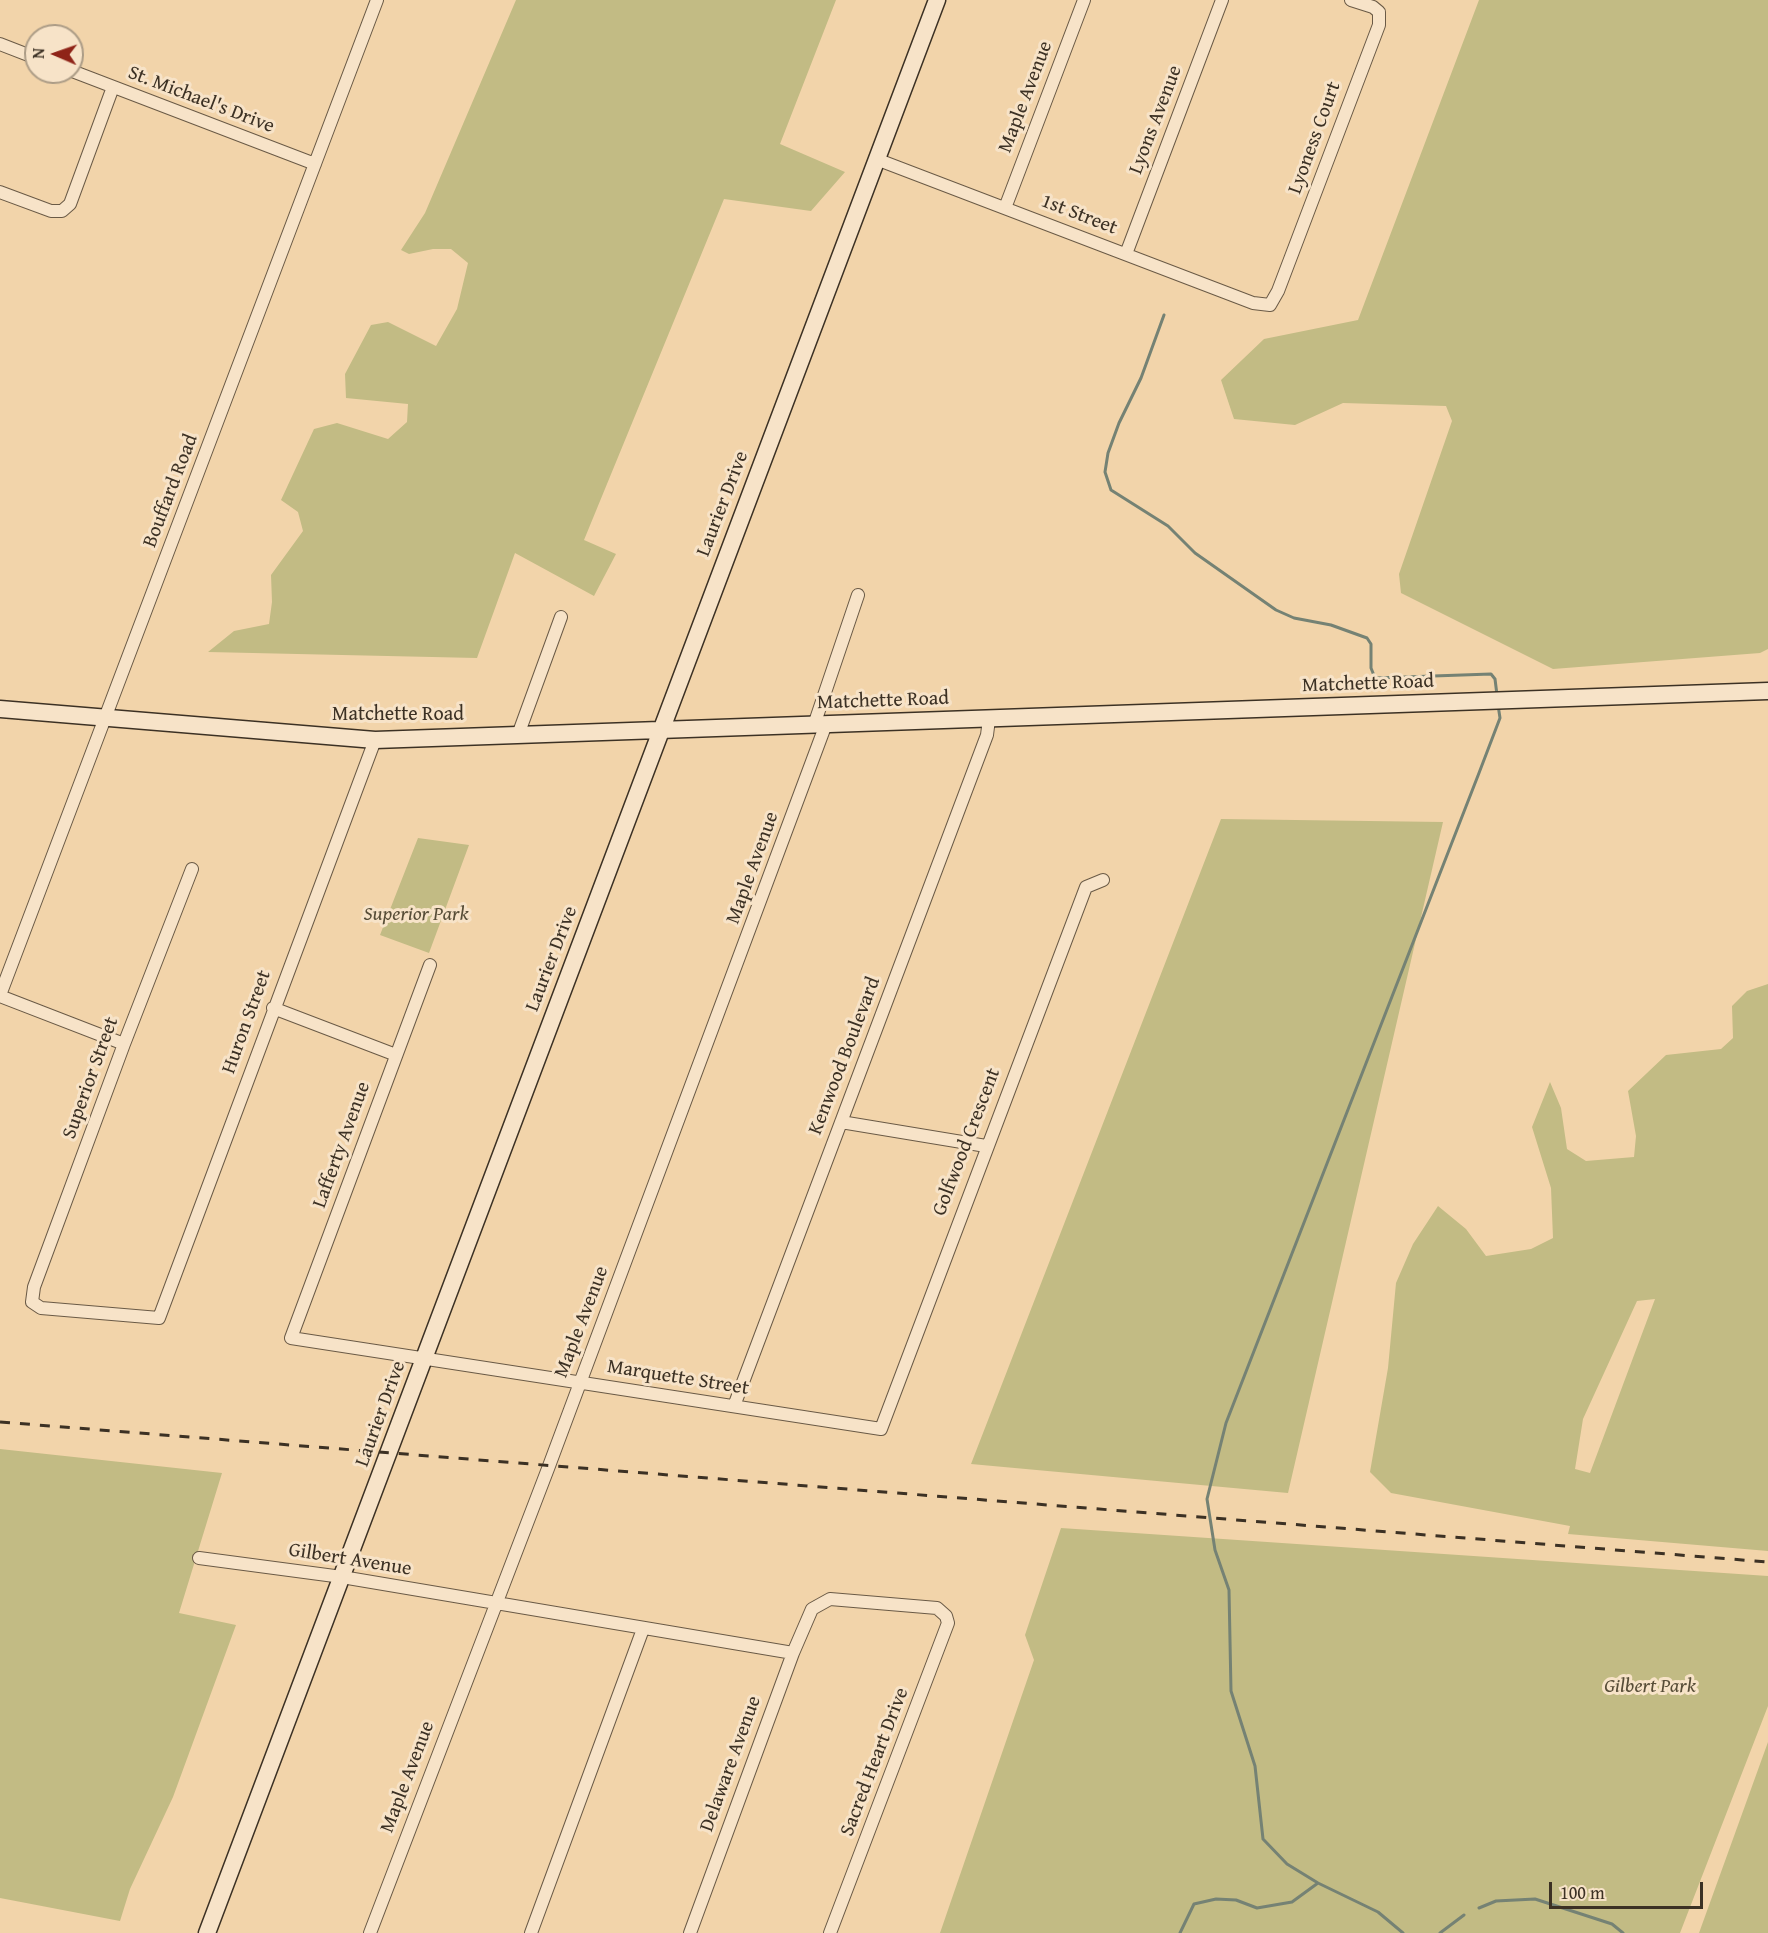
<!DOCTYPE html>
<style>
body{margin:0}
#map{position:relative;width:1768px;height:1933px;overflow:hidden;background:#f2d4aa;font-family:"Gentium Book Plus",serif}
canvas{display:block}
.north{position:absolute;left:24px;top:24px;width:60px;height:60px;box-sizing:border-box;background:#f7e3c8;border:2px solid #ac9c86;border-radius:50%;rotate:272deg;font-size:16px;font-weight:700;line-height:24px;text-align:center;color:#3c3124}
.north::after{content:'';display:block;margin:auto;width:21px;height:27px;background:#8f2418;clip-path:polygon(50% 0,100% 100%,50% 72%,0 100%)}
.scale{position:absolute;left:1549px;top:1882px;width:154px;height:27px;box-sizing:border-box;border:3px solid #3c3124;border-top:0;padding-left:8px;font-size:18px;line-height:21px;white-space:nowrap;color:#3c3124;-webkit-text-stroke:4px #f7e3c8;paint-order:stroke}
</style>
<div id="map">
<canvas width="1768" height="1933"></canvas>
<div class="north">N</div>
<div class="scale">100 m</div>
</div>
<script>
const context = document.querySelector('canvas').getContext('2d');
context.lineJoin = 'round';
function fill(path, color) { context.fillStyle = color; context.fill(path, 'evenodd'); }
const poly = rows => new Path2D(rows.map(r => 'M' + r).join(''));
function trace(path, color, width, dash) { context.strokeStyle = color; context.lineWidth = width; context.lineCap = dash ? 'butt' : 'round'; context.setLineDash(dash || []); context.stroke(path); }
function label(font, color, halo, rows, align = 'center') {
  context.font = font + ' "Gentium Book Plus",serif'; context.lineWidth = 6; context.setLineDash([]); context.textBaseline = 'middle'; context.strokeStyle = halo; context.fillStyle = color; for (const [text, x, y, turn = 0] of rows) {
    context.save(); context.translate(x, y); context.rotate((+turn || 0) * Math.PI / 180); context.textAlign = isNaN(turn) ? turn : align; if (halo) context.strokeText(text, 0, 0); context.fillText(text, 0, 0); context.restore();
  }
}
const green = poly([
 [516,0,836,0,780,144,845,172,811,211,724,199,584,540,616,554,594,596,515,553,477,658,208,652,234,631,269,624,272,602,271,575,303,531,298,512,281,500,314,429,337,423,388,439,407,422,408,404,346,398,345,374,371,325,388,322,436,346,457,309,468,263,451,249,433,249,409,254,401,250,425,213],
 [1479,0,1768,0,1768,649,1760,653,1553,669,1401,593,1399,574,1452,421,1446,406,1343,403,1295,425,1234,419,1221,380,1264,339,1358,320],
 [1221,819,1443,822,1288,1493,971,1464],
 [418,838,469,845,429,953,380,935],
 [1768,984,1768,1551,1568,1534,1570,1526,1391,1493,1370,1472,1388,1368,1396,1283,1413,1244,1438,1206,1466,1229,1486,1256,1531,1249,1553,1238,1551,1188,1532,1127,1550,1082,1561,1108,1567,1149,1586,1161,1634,1157,1636,1136,1628,1091,1666,1055,1721,1049,1733,1038,1732,1006,1747,991],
 [1655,1299,1590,1473,1575,1469,1583,1419,1637,1301],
 [0,1449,222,1473,179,1613,236,1625,173,1797,130,1889,120,1921,0,1898],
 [1061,1528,1768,1576,1768,1706,1680,1933,940,1933,1034,1660,1025,1635],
 [1768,1742,1768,1933,1699,1933]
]);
const stream = poly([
 [1164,315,1141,378,1119,423,1108,453,1105,472,1111,490,1168,526,1195,553,1276,610,1294,618,1331,625,1367,638,1371,644,1371,668,1375,678,1491,674,1495,679,1497,695],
 [1479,1908,1496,1901,1535,1899,1612,1924,1623,1933],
 [1180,1933,1194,1904,1216,1899,1236,1900,1257,1908,1292,1902,1318,1883],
 [1403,1933,1378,1912,1318,1883,1287,1864,1263,1839,1255,1766,1231,1691,1229,1590,1215,1550,1207,1499,1226,1423,1479,773,1500,718,1498,705],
 [1440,1933,1464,1915]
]);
const street = poly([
 [0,44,36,58],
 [72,71,315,164],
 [876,159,1253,303,1270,305,1278,291,1379,25,1379,12,1373,7,1351,0],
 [0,192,51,211,62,211,70,204,113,87],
 [1005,208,1084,0],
 [1126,254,1222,0],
 [814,725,858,595],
 [518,735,561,617],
 [192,869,124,1044,34,1287,32,1302,41,1308,159,1318,375,740],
 [430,965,291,1338,881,1429,1086,887,1103,880],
 [0,995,377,0],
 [0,996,124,1044],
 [273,1008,396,1055],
 [841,1122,986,1146],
 [734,1406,987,735,989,719],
 [199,1558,342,1577,793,1653],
 [370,1933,549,1466,826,724],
 [531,1933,643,1629],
 [690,1933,793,1653,812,1609,830,1599,937,1608,946,1616,948,1623,830,1933]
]);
const secondary = poly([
 [0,709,375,740,1768,691],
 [207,1933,937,0]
]);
const rail = poly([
 [0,1422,1768,1562]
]);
const streetNames = [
 ["Maple Avenue",1026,97,-69],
 ["St. Michael's Drive",201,100,21],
 ["Lyons Avenue",1156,120,-69],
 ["Lyoness Court",1315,138,-70],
 ["1st Street",1079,215,21],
 ["Bouffard Road",171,491,-69],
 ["Laurier Drive",723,504,-69],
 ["Matchette Road",1368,684,-2],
 ["Matchette Road",883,701,-2],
 ["Matchette Road",398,715],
 ["Maple Avenue",753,868,-70],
 ["Laurier Drive",552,959,-69],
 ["Huron Street",247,1022,-70],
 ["Kenwood Boulevard",845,1056,-69],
 ["Superior Street",91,1078,-70],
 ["Golfwood Crescent",967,1142,-69],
 ["Lafferty Avenue",342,1145,-70],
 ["Maple Avenue",582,1322,-69],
 ["Marquette Street",678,1378,9],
 ["Laurier Drive",381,1414,-70],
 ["Gilbert Avenue",350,1560,9],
 ["Sacred Heart Drive",875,1762,-69],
 ["Delaware Avenue",731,1764,-70],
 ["Maple Avenue",408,1777,-69]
];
const parkNames = [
 ["Superior Park",416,915],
 ["Gilbert Park",1650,1687]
];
fill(green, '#c2bb84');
trace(stream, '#758274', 3);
trace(street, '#6a5a46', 14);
trace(secondary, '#3c3124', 19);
trace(street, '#f7e3c8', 12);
trace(secondary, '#f7e3c8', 16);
trace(rail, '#3c3124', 3, [10, 10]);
label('20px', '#3c3124', '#f7e3c8', streetNames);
label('italic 20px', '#574d37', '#f7e3c8', parkNames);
</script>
